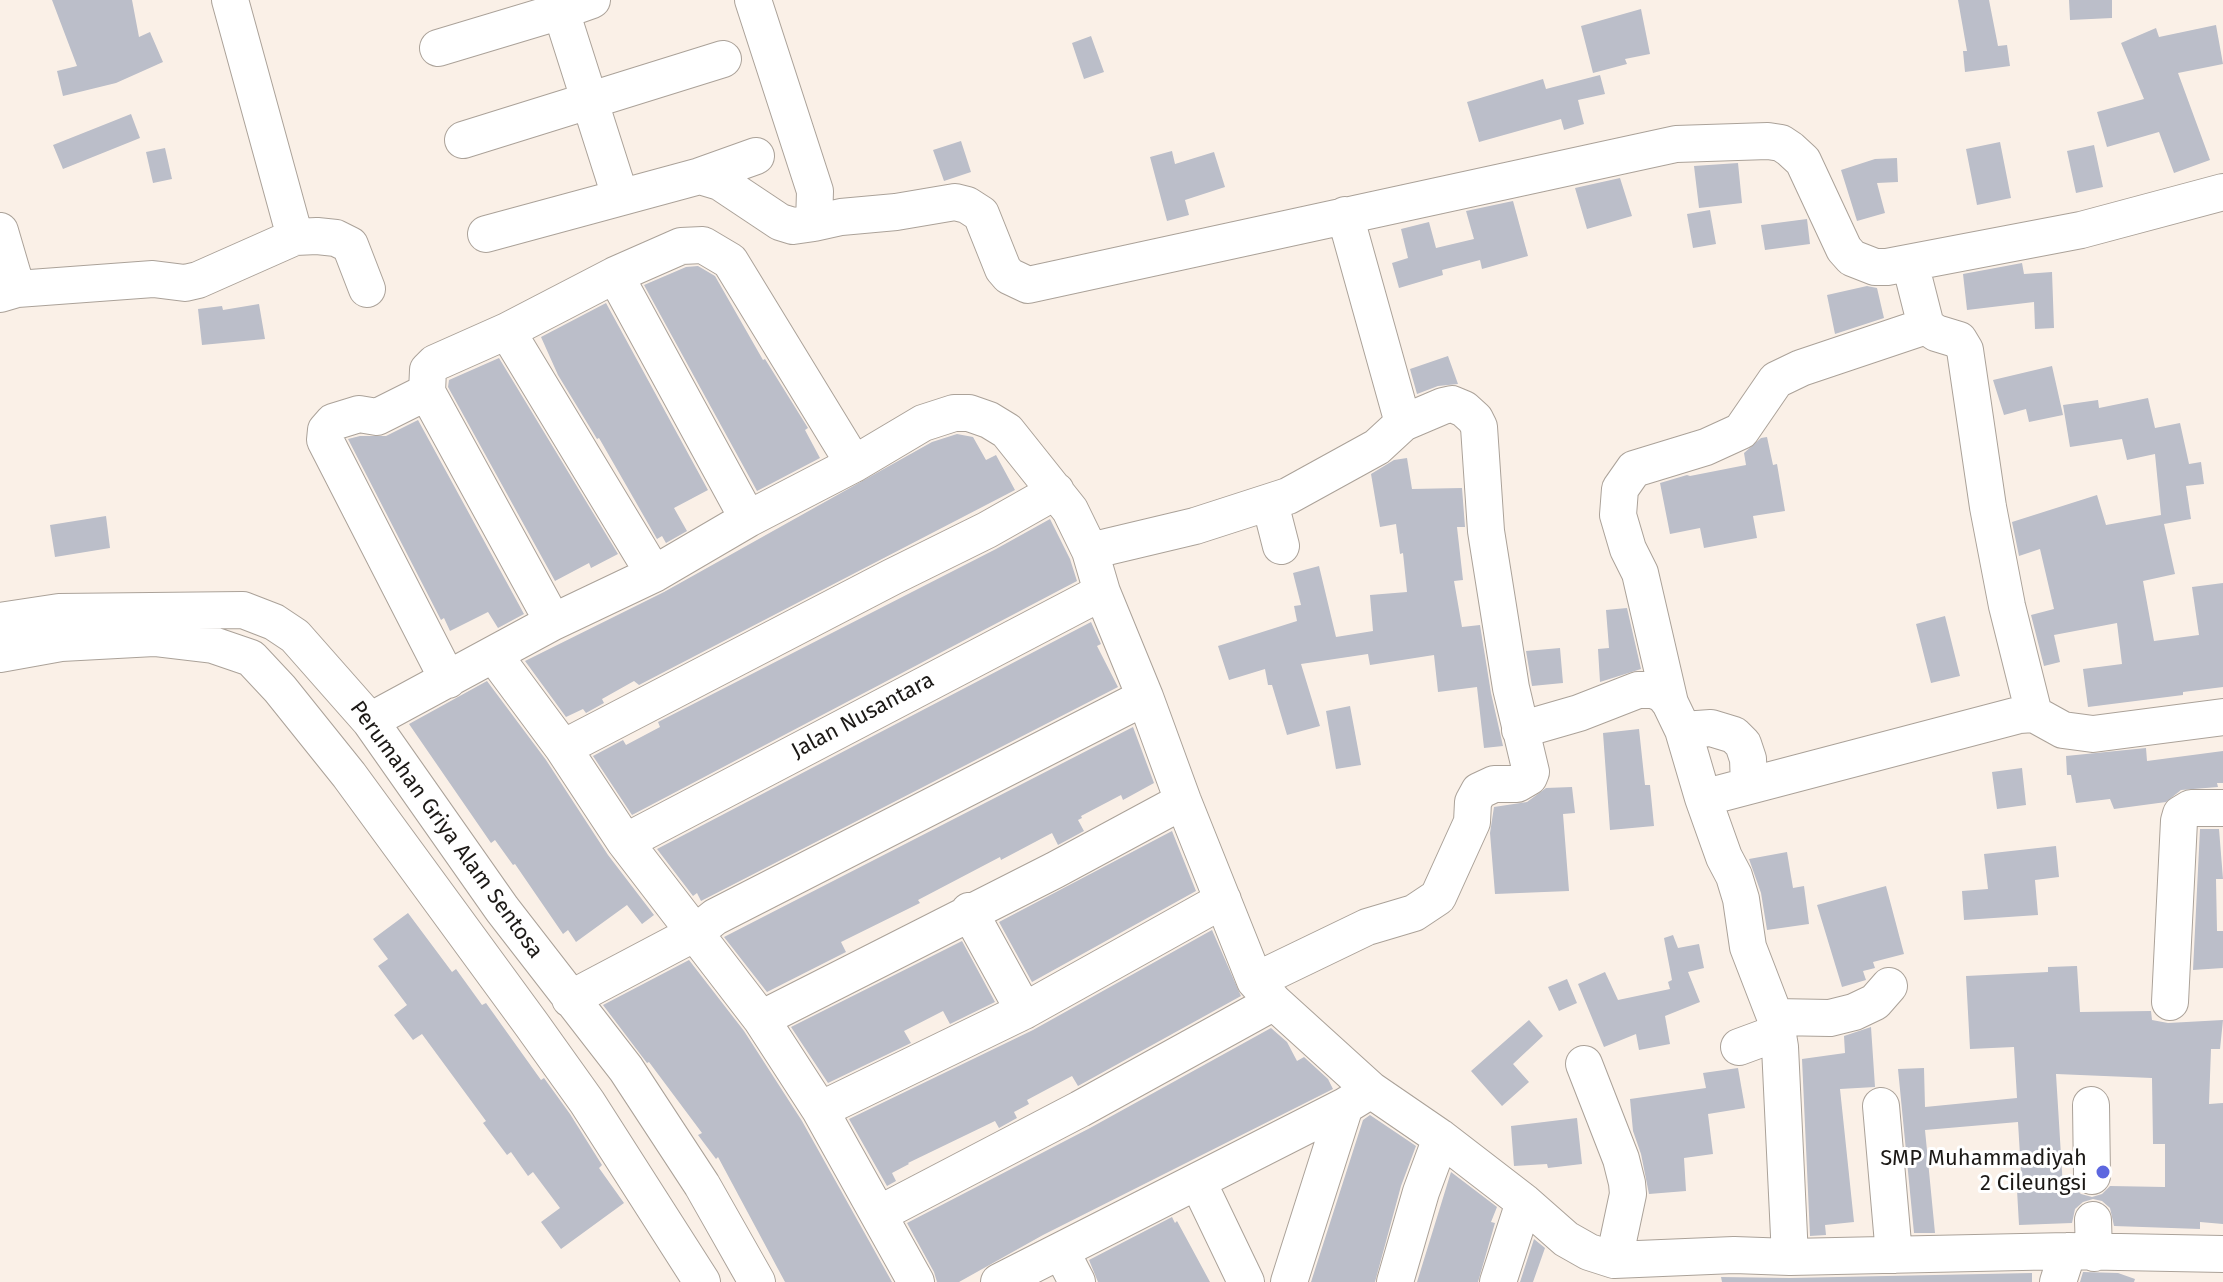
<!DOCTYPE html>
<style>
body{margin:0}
canvas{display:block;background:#faf0e7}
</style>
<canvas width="2223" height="1282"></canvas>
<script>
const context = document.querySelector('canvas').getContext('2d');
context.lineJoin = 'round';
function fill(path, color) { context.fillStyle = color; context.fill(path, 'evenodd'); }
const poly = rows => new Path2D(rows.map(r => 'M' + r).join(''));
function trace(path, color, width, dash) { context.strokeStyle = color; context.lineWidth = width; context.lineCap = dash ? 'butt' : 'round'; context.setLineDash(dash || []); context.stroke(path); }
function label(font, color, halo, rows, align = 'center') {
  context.font = font + ' "Fira Sans",sans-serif'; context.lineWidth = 6; context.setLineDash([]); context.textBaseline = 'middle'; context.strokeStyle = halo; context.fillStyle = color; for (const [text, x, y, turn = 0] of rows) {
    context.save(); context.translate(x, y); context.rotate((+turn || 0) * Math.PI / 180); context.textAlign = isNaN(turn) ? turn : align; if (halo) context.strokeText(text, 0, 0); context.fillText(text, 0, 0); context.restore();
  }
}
const building = poly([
 [52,0,132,0,139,37,150,32,163,62,116,83,63,96,57,71,77,66],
 [1958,0,1989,0,1998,46,2007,45,2010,66,1965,72,1963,51,1967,51],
 [2069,0,2112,0,2112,18,2070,20],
 [1641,9,1650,54,1625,59,1627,64,1593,73,1581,26],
 [2216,25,2223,64,2178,73,2210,160,2174,173,2159,132,2107,147,2097,112,2144,99,2121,43,2156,28,2159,37],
 [1091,36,1104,72,1084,79,1072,43],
 [1600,75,1605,94,1578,100,1584,124,1564,130,1561,119,1479,142,1467,102,1543,79,1546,89],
 [131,114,140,138,63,169,53,145],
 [961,141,971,172,944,181,933,150],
 [2000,142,2011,198,1977,205,1966,149],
 [2094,145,2103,187,2076,193,2067,151],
 [165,148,172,179,153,183,146,152],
 [1172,151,1175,164,1214,152,1225,187,1185,200,1189,215,1167,221,1150,157],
 [1897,158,1898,182,1877,183,1885,213,1857,221,1841,170,1875,159],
 [1738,163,1742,203,1699,208,1694,166],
 [1620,178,1632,216,1587,229,1575,188],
 [1513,201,1528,256,1482,269,1480,260,1442,270,1443,275,1399,288,1392,263,1408,258,1401,229,1429,222,1436,248,1474,239,1466,211],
 [1710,210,1716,244,1693,248,1687,214],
 [1807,219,1810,244,1765,250,1761,225],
 [2022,263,2024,274,2052,272,2054,328,2035,329,2034,302,1967,310,1963,274],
 [698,266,715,276,763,360,765,359,808,428,805,430,820,458,757,491,644,285,686,267],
 [1867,286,1877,288,1884,318,1835,334,1827,295],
 [606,303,708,490,674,508,687,531,666,543,662,536,657,539,599,438,597,439,558,375,541,337],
 [259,304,265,339,202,345,198,309,222,306,223,310],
 [1448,356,1458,384,1438,386,1417,394,1410,369],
 [499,358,618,554,591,568,589,563,555,581,448,387,449,380],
 [2052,366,2063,415,2029,422,2026,409,2004,415,1993,380],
 [2148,398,2155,428,2180,423,2189,464,2201,462,2204,484,2186,486,2191,519,2164,524,2175,574,2143,581,2154,641,2199,635,2192,587,2223,583,2223,687,2183,692,2183,695,2088,707,2083,669,2122,664,2117,623,2054,635,2060,662,2044,666,2031,615,2054,609,2040,549,2019,556,2012,522,2097,495,2106,525,2161,515,2155,454,2127,460,2122,439,2070,447,2063,405,2098,400,2099,408],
 [418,420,524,614,498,628,488,612,450,631,444,618,441,620,348,439,360,436,386,436],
 [957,434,973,437,986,460,996,455,1015,490,639,685,634,681,602,699,604,703,586,713,583,709,566,717,525,661,664,592,932,442],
 [1767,437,1773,465,1777,464,1785,511,1753,516,1757,538,1746,540,1704,548,1700,528,1670,534,1660,483,1687,475,1690,476,1746,465,1744,453,1761,438],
 [1407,458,1412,489,1462,488,1465,527,1457,527,1463,580,1454,581,1462,627,1480,625,1491,693,1503,746,1484,748,1477,687,1438,692,1434,655,1370,665,1368,654,1301,664,1320,726,1287,735,1272,685,1268,685,1265,669,1229,680,1218,646,1297,621,1294,606,1301,605,1293,573,1319,566,1336,637,1373,631,1370,595,1407,592,1403,553,1400,554,1396,524,1380,527,1371,474,1394,460],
 [106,516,110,548,55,557,50,525],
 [1050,519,1070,559,1077,581,632,815,593,756,623,740,626,745,660,727,658,722,996,549],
 [1627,608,1641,669,1600,682,1598,649,1609,648,1606,610],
 [1945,616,1960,676,1931,683,1916,624],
 [1091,622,1101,644,1097,646,1118,687,701,901,697,893,693,896,657,849],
 [1560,648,1563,683,1532,686,1526,651],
 [487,681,546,760,608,855,654,915,642,924,627,905,576,942,568,930,563,934,515,864,513,865,495,840,491,843,409,724],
 [1350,706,1361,765,1336,769,1326,711],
 [1133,727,1154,783,1123,800,1121,795,1081,816,1082,818,1078,820,1084,831,1058,845,1052,833,1001,860,1000,857,918,900,920,903,841,942,846,952,767,992,724,937],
 [1639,729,1645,785,1650,785,1654,826,1610,830,1603,733],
 [2146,748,2147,761,2223,751,2223,783,2217,783,2218,787,2181,790,2166,802,2114,809,2110,799,2076,803,2071,775,2067,775,2066,756],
 [2022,768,2026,805,1997,809,1992,772],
 [1572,787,1575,813,1563,814,1569,891,1495,894,1490,833,1494,807,1527,802,1546,788],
 [2200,829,2219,829,2223,879,2216,879,2217,931,2223,931,2223,968,2193,970],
 [1172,831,1196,891,1032,982,999,922],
 [2056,846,2059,877,2035,880,2038,915,1964,920,1962,891,1988,889,1984,854],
 [1787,852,1793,888,1804,886,1809,924,1767,930,1761,893,1749,859],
 [1886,886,1904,954,1873,962,1875,968,1863,971,1866,980,1842,987,1817,905],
 [408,913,452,972,456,969,482,1005,486,1003,541,1080,544,1078,570,1114,602,1165,599,1168,624,1203,561,1249,541,1222,560,1208,533,1172,528,1176,511,1152,507,1155,483,1123,486,1121,422,1034,413,1040,394,1015,407,1005,378,966,388,959,373,939],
 [1212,930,1241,996,1078,1086,1072,1076,1027,1100,1029,1104,1014,1112,1017,1118,999,1128,995,1121,908,1163,909,1164,892,1173,896,1181,887,1186,849,1119,1033,1030],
 [1673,935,1678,948,1699,944,1704,968,1688,972,1700,1002,1665,1016,1670,1044,1639,1050,1636,1034,1604,1047,1578,984,1605,972,1618,1000,1670,989,1668,982,1672,980,1664,938],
 [962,941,995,1002,950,1024,943,1011,904,1031,911,1043,828,1083,791,1027],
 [689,960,744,1031,802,1121,892,1282,785,1282,718,1157,716,1159,698,1135,702,1133,649,1062,647,1063,603,1005],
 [2077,966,2080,1012,2151,1011,2152,1020,2168,1023,2223,1020,2220,1049,2211,1049,2209,1104,2223,1103,2223,1224,2200,1222,2200,1229,2114,1226,2110,1208,2102,1201,2093,1199,2083,1202,2075,1209,2072,1223,2019,1225,2017,1190,2022,1189,2018,1122,1925,1130,1935,1233,1914,1233,1898,1069,1924,1068,1925,1107,2017,1098,2014,1047,1970,1049,1966,976,2048,972,2048,967],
 [2056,1074,2152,1078,2153,1144,2165,1144,2165,1187,2110,1186,2102,1194,2092,1197,2081,1194,2074,1187,2063,1188],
 [1567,979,1577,1003,1559,1011,1548,987],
 [1529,1020,1543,1036,1513,1064,1529,1082,1502,1106,1471,1071],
 [1871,1027,1875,1087,1840,1089,1854,1222,1825,1225,1826,1235,1810,1236,1802,1059,1845,1053,1844,1036],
 [1271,1028,1287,1042,1297,1061,1304,1057,1328,1079,1333,1089,1043,1235,959,1282,937,1282,934,1272,907,1223,1090,1128],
 [1738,1068,1745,1108,1708,1114,1713,1154,1684,1158,1686,1191,1649,1194,1641,1154,1633,1131,1630,1099,1706,1088,1703,1073],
 [1370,1115,1416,1146,1401,1186,1375,1282,1311,1282,1363,1120],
 [1577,1118,1582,1164,1548,1168,1547,1164,1514,1166,1511,1126],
 [1451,1172,1497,1207,1491,1222,1495,1223,1478,1282,1417,1282],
 [1172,1217,1175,1223,1177,1221,1210,1282,1098,1282,1089,1260],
 [1534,1239,1545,1248,1533,1282,1520,1282],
 [2083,1272,2118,1273,2135,1279,2134,1282,2080,1282],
 [2032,1273,2032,1282,1722,1282,1721,1277,1790,1278]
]);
const minor = poly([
 [230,0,295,237],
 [753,0,815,191,814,223,841,217,896,212,955,202,967,205,981,214,1003,269,1009,276,1028,285,1676,144,1768,141,1781,143,1790,149,1803,161,1844,249,1852,258,1875,267,1887,267,2081,230,2223,192],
 [561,11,592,0],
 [438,48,561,11,620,196],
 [463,140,723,59],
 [700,176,756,156],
 [1345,215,1403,423],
 [0,231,17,289],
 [486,234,700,176,720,182,780,222,793,226,814,223],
 [1910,263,1926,326,1936,333,1959,340,1965,350,1988,507,2007,606,2034,714],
 [615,275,748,519],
 [0,294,17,289,153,279,185,283,198,280,295,237,317,236,336,238,350,245,367,289],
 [507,331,654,574],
 [427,392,553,622],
 [1270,503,1281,546],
 [1090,551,1195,526,1288,496,1377,447,1403,423,1443,406,1452,404,1464,409,1475,419,1479,427,1486,531,1511,688,1531,772,1529,777,1517,784,1494,784,1479,791,1473,802,1472,822,1438,897,1414,913,1367,927,1255,981],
 [0,621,59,612,243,610,274,622,295,636,370,721,502,909,626,1069,702,1185,757,1282],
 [0,654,61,643,154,638,213,645,251,658,280,689,349,775,532,1025,587,1102,702,1282],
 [494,655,563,748,625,842,761,1019,820,1110,916,1282],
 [448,680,325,440,326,430,333,422,359,414,377,417,427,392,428,370,435,363,507,331,615,275,681,246,703,245,730,261,854,464],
 [1670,703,1640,573,1628,549,1618,515,1620,489,1634,469,1706,447,1741,431,1776,380,1801,368,1926,326],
 [370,721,553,622,654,574,748,519,854,464,923,423,954,413,969,413,989,420,1007,431,1070,510,1090,551,1102,592,1145,697,1183,801,1255,981,1274,1002,1371,1090,1441,1138,1524,1202,1566,1239,1589,1252,1614,1260,1734,1255,1790,1257,2068,1251,2223,1254],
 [1520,730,1579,713,1638,690,1653,690,1663,694,1670,703,1683,730,1703,798],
 [1683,730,1711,728,1734,735,1743,744,1748,759,1749,785],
 [563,748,892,577,987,530,1056,491],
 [625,842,1102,592],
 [969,911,1024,1011],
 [570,999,695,933,715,917,1145,697],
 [2170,1002,2179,821,2181,814,2191,808,2223,808],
 [1775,1017,1830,1018,1854,1012,1875,1002,1889,986],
 [761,1019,1055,870,1183,801],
 [1739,1047,1777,1033],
 [1584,1064,1621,1159,1627,1183,1628,1194,1614,1260],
 [2091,1105,2092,1176],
 [1881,1106,1894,1255],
 [820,1110,1024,1011,1223,900],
 [1198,1182,1246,1282],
 [879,1214,1080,1109,1274,1002],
 [2093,1220,2094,1253],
 [1061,1251,1077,1282],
 [1790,1257,1780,1047,1775,1017,1748,947,1741,899,1734,876,1724,857,1703,798,2019,715,2034,714,2063,730,2093,734,2223,717],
 [999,1282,1345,1106,1371,1090],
 [1289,1282,1345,1106],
 [1395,1282,1421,1192,1441,1138],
 [1498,1282,1524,1202],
 [2058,1282,2068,1251]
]);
const markers = [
 [2103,1172,8,"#5d67df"]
];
const streetNames = [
 ["Jalan Nusantara",863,716,-28],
 ["Perumahan Griya Alam Sentosa",446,830,54]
];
const poiNames = [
 ["SMP Muhammadiyah",2087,1159],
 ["2 Cileungsi",2087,1184]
];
fill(building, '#bbbec9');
trace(minor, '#aba299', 38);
trace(minor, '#fff', 36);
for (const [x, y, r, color] of markers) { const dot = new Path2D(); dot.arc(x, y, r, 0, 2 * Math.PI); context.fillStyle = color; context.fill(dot); trace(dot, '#fff', 3); }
label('22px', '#1c1916', '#fff', streetNames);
label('22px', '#1c1916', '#fff', poiNames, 'right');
</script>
